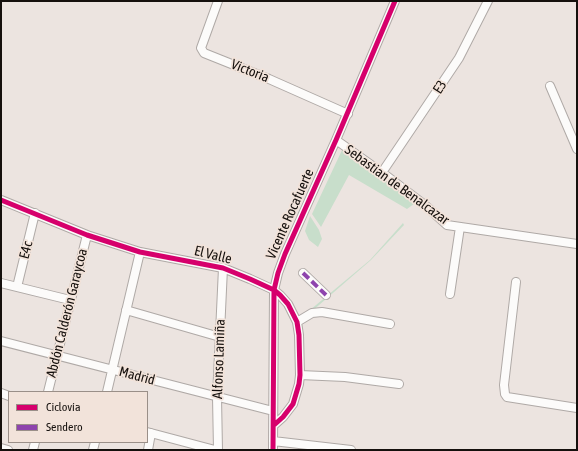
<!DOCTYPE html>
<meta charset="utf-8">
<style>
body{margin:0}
#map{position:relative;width:578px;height:451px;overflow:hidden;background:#ece4e0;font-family:"Asap Condensed",sans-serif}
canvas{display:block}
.frame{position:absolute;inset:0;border:2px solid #15100d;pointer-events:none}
.legend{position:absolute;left:8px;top:391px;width:140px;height:52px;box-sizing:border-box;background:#f2e3da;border:1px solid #9a8f88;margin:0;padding:5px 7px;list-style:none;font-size:12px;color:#15100d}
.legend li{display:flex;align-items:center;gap:8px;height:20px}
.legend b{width:20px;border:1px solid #9a8f88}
</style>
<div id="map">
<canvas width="578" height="451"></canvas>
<div class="frame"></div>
<ul class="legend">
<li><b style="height:5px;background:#d6006c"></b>Ciclovía</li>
<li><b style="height:5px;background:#8e44ad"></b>Sendero</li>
</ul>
</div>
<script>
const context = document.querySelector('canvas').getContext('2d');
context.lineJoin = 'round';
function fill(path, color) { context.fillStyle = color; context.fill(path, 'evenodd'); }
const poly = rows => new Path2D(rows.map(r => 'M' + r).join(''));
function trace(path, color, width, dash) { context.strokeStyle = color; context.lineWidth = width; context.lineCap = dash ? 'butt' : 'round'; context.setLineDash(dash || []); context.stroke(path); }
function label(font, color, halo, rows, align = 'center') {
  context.font = font + ' "Asap Condensed",sans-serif'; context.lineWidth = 3.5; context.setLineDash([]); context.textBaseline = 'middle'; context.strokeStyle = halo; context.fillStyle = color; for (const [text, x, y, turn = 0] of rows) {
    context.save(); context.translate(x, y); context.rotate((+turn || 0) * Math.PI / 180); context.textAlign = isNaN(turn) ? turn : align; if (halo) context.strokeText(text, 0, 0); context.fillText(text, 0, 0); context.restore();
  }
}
const green = poly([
 [343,148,387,171,418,201,407,209,349,175,321,227,312,214],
 [310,216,319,230,322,239,318,247,309,240,305,231],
 [403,223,404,225,371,260,311,312,310,310,370,260]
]);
const minor = poly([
 [218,1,201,48,204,53,269,79,348,114],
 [550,86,577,149],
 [336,140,384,174,426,206,447,225,577,244],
 [385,168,459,58,488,1],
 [1,200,87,235,140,252,223,268,250,279,274,290,280,295,288,304,297,322,299,335,300,375,299,384,293,404,283,417,274,425],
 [303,273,326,295],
 [516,282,504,385,505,394,507,397,577,408],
 [1,283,70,300],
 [17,287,35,213],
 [450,294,460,227],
 [126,310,220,337],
 [297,322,312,313,322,312,390,324],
 [1,341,273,411],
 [300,375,345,377,399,384],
 [48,392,87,235],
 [107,392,140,252],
 [1,393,9,396],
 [147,432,215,450],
 [273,441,351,450],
 [1,448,8,450],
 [33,450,35,442],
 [93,450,95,442],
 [148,450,151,433],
 [218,450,217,397,223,268],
 [273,450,274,290,278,273,285,254,336,140,395,1]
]);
const quiet = poly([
 [303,273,326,295]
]);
const cycleway = poly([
 [1,200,87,235,140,252,223,268,250,279,274,290,280,295,288,304,297,322,299,335,300,375,299,384,293,404,283,417,274,425],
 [273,450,274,290,278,273,285,254,336,140,395,1]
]);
const streetNames = [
 ["Victoria",250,71,22],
 ["E3",440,87,-57],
 ["Sebastian de Benalcazar",397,185,36],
 ["Vicente Rocafuerte",290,214,-66],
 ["E4c",26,250,-76],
 ["El Valle",213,255,14],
 ["Abdón Calderón Garaycoa",67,313,-76],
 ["Alfonso Lamiña",219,359,-88],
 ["Madrid",137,376,15]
];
fill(green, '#c8decb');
trace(minor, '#afa9a6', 10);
trace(minor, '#fcfbfa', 8);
trace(quiet, '#8e44ad', 4, [8, 4]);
trace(cycleway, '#d6006c', 5);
label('14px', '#15100d', '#f2e3da', streetNames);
</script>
